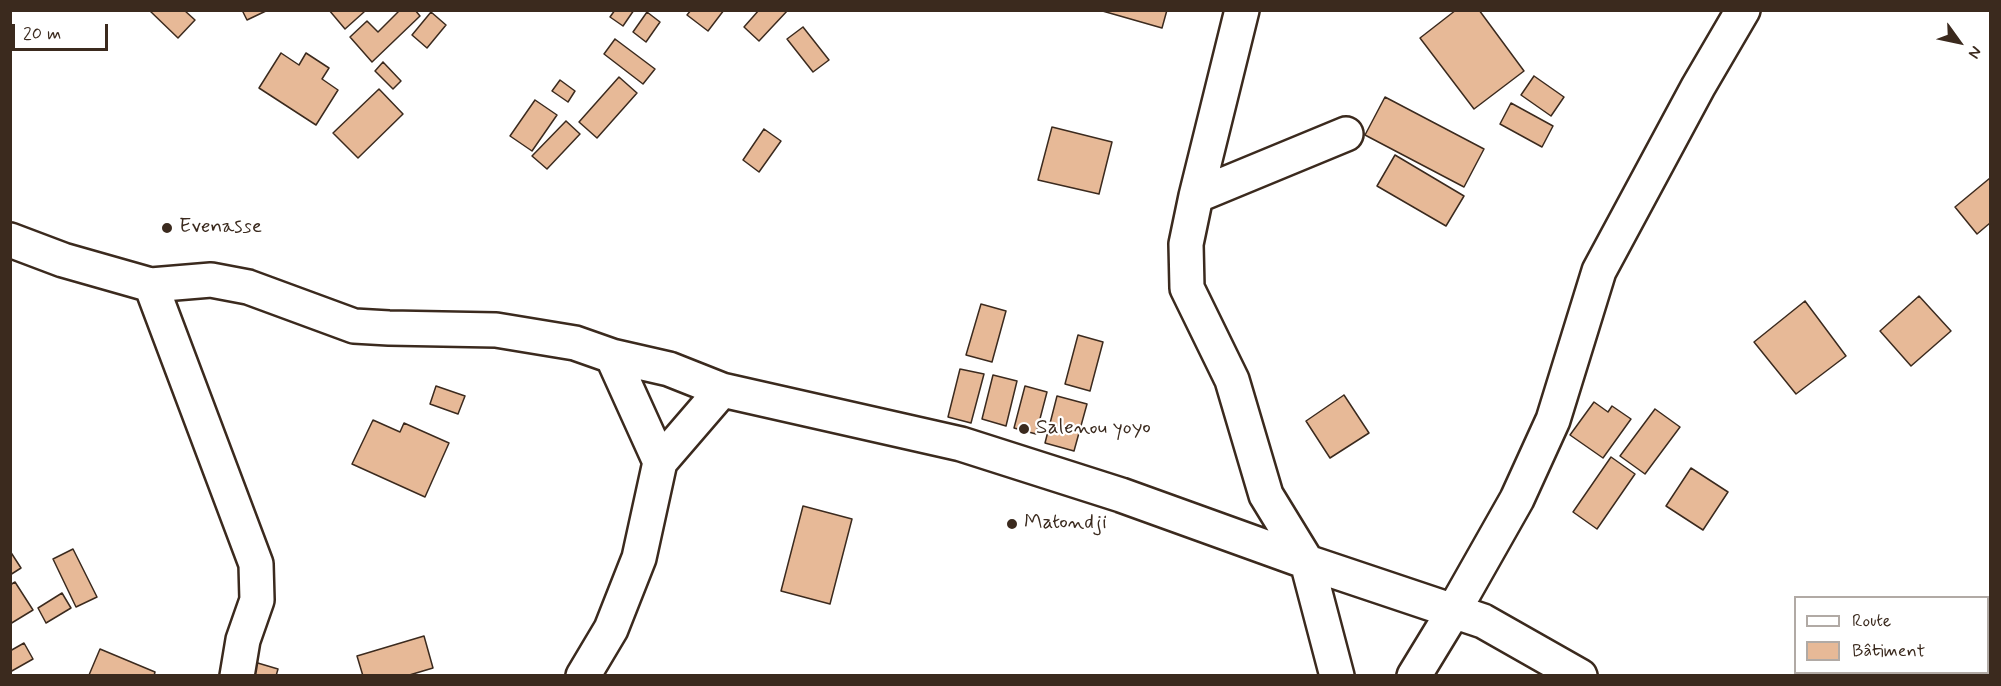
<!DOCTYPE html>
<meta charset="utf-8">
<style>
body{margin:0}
#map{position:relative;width:2001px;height:686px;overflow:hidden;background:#fff;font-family:Mynerve,sans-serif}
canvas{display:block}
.frame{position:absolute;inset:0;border:12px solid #3b2a1e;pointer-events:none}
.legend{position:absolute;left:1794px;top:596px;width:195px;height:78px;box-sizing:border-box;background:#fff;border:2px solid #b1aaa5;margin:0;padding:8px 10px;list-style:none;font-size:18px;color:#3b2a1e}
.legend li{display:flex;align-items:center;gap:12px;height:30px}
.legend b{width:30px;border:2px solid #b1aaa5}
.north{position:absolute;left:1929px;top:12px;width:60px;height:60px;-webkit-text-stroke:4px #fff;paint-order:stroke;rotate:123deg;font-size:16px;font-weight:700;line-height:24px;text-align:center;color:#3b2a1e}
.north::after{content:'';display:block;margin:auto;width:21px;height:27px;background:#3b2a1e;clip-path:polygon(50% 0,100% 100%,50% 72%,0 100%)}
.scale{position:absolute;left:12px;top:24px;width:96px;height:27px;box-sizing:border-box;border:3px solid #3b2a1e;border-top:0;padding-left:8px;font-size:18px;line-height:21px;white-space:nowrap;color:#3b2a1e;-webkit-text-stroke:4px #fff;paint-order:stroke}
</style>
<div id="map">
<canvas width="2001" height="686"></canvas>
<div class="frame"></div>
<ul class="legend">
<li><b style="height:8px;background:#fff"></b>Route</li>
<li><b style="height:16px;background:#e7b997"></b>Bâtiment</li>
</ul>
<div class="north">N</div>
<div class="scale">20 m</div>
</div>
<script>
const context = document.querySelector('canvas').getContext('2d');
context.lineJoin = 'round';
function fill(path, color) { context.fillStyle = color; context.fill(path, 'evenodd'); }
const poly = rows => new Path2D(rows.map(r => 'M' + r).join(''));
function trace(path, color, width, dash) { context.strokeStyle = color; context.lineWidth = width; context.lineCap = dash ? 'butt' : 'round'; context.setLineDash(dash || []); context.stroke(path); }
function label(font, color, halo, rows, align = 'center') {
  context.font = font + ' Mynerve,sans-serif'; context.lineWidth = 4.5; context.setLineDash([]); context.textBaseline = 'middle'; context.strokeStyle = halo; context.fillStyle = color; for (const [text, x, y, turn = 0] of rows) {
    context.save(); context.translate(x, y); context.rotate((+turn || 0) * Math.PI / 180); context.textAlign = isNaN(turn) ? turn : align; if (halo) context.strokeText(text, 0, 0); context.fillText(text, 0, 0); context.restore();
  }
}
const building = poly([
 [149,10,184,10,195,20,178,38,149,10],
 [242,10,268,10,247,20,242,10],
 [329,10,362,10,364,12,345,29,329,10],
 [400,10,415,10,420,16,372,62,350,37,367,21,378,32,400,10],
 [615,10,634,10,623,26,610,17,615,10],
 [691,10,724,10,708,31,687,15,691,10],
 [759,10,788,10,759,41,744,27,759,10],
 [1099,10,1167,10,1162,28,1099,10],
 [1456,10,1479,10,1524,71,1474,109,1420,38,1456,10],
 [431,12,446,25,427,48,412,35,431,12],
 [647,12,660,22,646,42,633,32,647,12],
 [803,27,829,60,813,72,787,39,803,27],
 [615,39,655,69,643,84,604,54,615,39],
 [281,53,299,65,306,53,329,68,322,79,338,90,316,125,259,88,281,53],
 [383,62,401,81,393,89,375,71,383,62],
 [1534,76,1564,97,1551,116,1521,95,1534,76],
 [619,77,637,93,597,138,579,122,619,77],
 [560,80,575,91,568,102,552,91,560,80],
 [379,89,403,114,358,158,333,133,379,89],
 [1385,97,1484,149,1464,187,1365,135,1385,97],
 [535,100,557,115,532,151,510,136,535,100],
 [1511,103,1553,126,1542,147,1500,124,1511,103],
 [566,121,580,134,547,169,532,156,566,121],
 [1052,127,1112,142,1099,194,1038,180,1052,127],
 [764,129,781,141,759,172,743,160,764,129],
 [1395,155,1464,196,1446,226,1377,186,1395,155],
 [1990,178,1990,223,1977,234,1955,207,1990,178],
 [1919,296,1951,331,1911,366,1880,331,1919,296],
 [1805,301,1846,356,1796,394,1754,342,1805,301],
 [981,304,1006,311,992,362,966,355,981,304],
 [1078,335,1103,342,1090,391,1065,384,1078,335],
 [960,369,984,374,971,423,948,417,960,369],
 [993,375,1017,381,1006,426,982,419,993,375],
 [436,386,465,396,458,414,430,404,436,386],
 [1025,386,1047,392,1036,434,1014,428,1025,386],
 [1344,395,1369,433,1330,458,1306,421,1344,395],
 [1057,396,1087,404,1074,451,1045,443,1057,396],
 [1594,402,1608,412,1612,406,1631,419,1603,458,1570,435,1594,402],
 [1655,409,1680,427,1645,474,1620,456,1655,409],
 [373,420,400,432,404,423,449,443,425,497,352,464,373,420],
 [1611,457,1635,474,1597,529,1573,512,1611,457],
 [1691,468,1728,492,1703,530,1666,506,1691,468],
 [803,506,852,519,830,604,781,591,803,506],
 [73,549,97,597,76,607,53,559,73,549],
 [10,551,21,568,10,575,10,551],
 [15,582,33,610,10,624,10,585,15,582],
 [62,593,71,608,46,623,38,608,62,593],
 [424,636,433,668,406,676,363,676,357,656,424,636],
 [24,643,33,659,10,672,10,651,24,643],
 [100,649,155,672,154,676,89,675,100,649],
 [251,661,278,669,276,676,246,676,251,661]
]);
const street = poly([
 [1242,10,1196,196,1186,244,1187,288,1232,380,1266,495,1307,562,1337,676],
 [1196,196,1346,134],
 [10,240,63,260,151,285,211,280,248,287,354,326,389,328,496,330,575,343,612,356,669,369,722,390,961,444,1121,495,1307,562,1483,621,1580,676],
 [151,285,256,564,257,600,243,640,237,676],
 [660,462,722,390],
 [583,676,611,629,639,558,660,462,612,356],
 [1414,676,1453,612,1517,499,1553,420,1599,271,1698,87,1743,10]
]);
const markers = [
 [167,228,6,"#3b2a1e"],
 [1024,429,6,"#3b2a1e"],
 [1012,524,6,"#3b2a1e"]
];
const poiNames = [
 ["Evenasse",179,228],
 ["Salenou yoyo",1036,429],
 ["Matondji",1024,524]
];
fill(building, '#e7b997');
trace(building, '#3b2a1e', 1.5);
trace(street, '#3b2a1e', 38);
trace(street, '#fff', 33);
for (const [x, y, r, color] of markers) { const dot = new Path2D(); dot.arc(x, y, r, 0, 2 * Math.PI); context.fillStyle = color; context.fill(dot); trace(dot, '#fff', 2); }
label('21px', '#3b2a1e', '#fff', poiNames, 'left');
</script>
